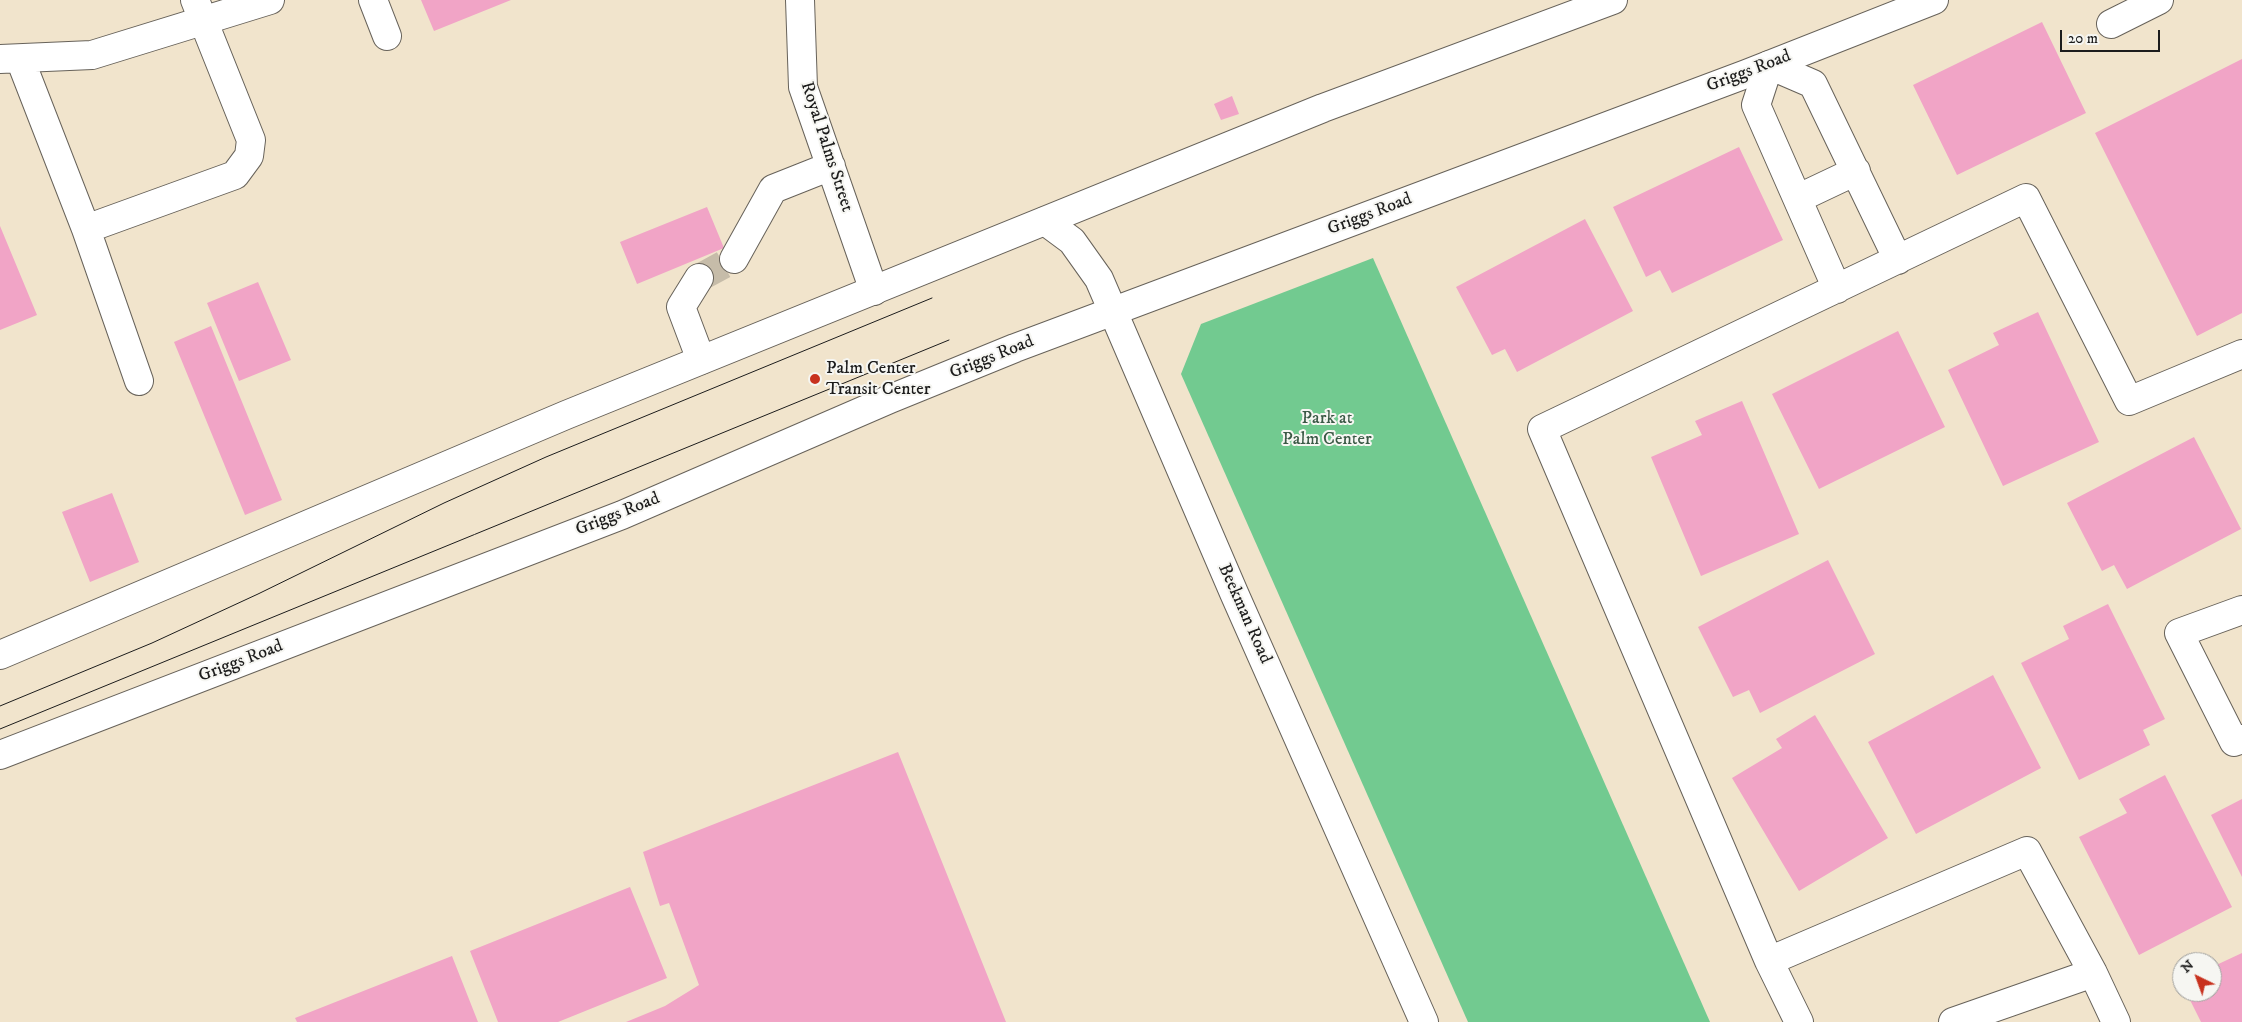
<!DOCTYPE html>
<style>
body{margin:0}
#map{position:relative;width:2242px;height:1022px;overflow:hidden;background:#f1e4cc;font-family:"IM FELL DW Pica",serif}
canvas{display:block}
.north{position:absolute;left:2172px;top:952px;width:50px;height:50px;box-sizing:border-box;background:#f6f6f2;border:1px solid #9f9f9c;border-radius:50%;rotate:318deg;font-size:14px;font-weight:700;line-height:20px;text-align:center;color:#1c1c1c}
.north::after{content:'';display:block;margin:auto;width:18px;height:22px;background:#c8321e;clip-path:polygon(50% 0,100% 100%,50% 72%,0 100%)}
.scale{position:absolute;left:2060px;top:30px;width:100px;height:22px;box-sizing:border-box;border:2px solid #1c1c1c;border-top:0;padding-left:6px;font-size:15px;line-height:18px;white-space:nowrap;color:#1c1c1c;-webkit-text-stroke:4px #f6f6f2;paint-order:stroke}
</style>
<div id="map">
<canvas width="2242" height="1022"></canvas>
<div class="north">N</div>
<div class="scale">20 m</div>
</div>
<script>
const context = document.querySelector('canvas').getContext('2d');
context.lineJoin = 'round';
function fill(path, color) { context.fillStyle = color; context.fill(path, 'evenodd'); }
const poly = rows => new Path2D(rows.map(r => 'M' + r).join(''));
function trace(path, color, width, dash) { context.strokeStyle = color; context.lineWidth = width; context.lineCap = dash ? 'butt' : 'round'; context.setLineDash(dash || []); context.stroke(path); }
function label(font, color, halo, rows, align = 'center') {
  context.font = font + ' "IM FELL DW Pica",serif'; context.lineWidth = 4; context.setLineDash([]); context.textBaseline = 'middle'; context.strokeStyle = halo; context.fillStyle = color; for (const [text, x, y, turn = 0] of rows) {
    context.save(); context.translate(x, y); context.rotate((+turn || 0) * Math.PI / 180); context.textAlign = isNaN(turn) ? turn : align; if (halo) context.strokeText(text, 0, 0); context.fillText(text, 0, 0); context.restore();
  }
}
const green = poly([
 [1373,258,1710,1022,1468,1022,1181,374,1201,324]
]);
const building = poly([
 [421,0,511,0,434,31],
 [2042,22,2086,113,1957,175,1913,85],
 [2242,59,2242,313,2197,336,2095,133],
 [1232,96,1239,114,1221,120,1214,104],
 [1739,147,1783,240,1672,293,1660,270,1646,277,1613,207],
 [707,207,724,248,637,284,620,242],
 [1585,219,1633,311,1517,372,1505,349,1492,355,1456,287],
 [0,226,37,315,0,330],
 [258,282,291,360,239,381,207,303],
 [2038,312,2099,442,2003,486,1948,370,1999,345,1993,333],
 [211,326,282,500,245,515,174,342],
 [1898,331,1945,427,1819,489,1772,394],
 [1742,401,1799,534,1701,576,1651,457,1702,435,1695,421],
 [2194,437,2241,529,2127,589,2114,565,2102,571,2067,503],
 [112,493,139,562,90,582,62,512],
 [1828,560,1875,654,1760,713,1749,690,1733,697,1698,627],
 [2108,604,2165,719,2143,730,2150,745,2079,780,2021,663,2069,639,2063,626],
 [1993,675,2041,768,1916,834,1868,742],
 [1815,715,1888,838,1799,891,1732,778,1782,748,1776,739],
 [898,752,1006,1022,626,1022,665,1006,699,985,669,903,660,906,643,852],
 [2165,775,2232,907,2139,955,2079,837,2127,813,2119,799],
 [2242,799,2242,877,2211,815],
 [630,887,667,978,558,1022,498,1022,470,951],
 [2242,953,2242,1022,2201,1022,2186,992,2212,992,2212,967],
 [452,956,478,1022,297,1022,295,1018]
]);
const minorTunnel = poly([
 [699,278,734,259]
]);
const minor = poly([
 [373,0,387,36],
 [800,0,803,87,874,291],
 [2111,24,2159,0],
 [0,59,92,55,270,0],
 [20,59,86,229,139,381],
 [1799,198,1856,171],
 [1045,221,1072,241,1099,279,1234,593,1424,1022],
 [86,229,235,175,249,156,251,140,195,0],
 [734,259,773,189,831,166],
 [699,278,681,307,701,360],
 [1837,289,1756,105,1769,65,1813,84,1898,260],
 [2242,610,2179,633,2234,742,2242,739],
 [1769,961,1799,1022],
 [1953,1022,2093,973],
 [2116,1022,2093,973,2027,851,1769,961,1542,429,2026,198,2129,401,2242,354]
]);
const major = poly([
 [0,655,566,415,1323,108,1613,0],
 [0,755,622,515,890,399,1015,348,1746,74,1934,0]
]);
const tram = poly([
 [0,706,152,643,258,594,444,503,546,457,932,298],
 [0,729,949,340]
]);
const markers = [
 [815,379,6,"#c8321e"]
];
const streetNames = [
 ["Griggs Road",1749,72,-21],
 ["Royal Palms Street",826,147,72],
 ["Griggs Road",1370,215,-21],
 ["Griggs Road",992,358,-22],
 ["Griggs Road",618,515,-22],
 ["Beekman Road",1244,614,66],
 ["Griggs Road",241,662,-21]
];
const poiNames = [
 ["Palm Center",826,369],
 ["Transit Center",826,390]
];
const parkNames = [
 ["Park at",1327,419],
 ["Palm Center",1327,440]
];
fill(green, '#72ca90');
fill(building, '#f1a4c6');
trace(minorTunnel, '#c6bca9', 28, [28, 14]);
trace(minor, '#67625a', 30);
trace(major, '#67625a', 30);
trace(minor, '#fff', 28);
trace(major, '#fff', 28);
trace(tram, '#1c1c1c', 1);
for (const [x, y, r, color] of markers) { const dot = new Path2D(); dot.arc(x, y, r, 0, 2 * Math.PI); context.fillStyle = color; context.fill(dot); trace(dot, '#f6f6f2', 2); }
label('18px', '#1c1c1c', '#f6f6f2', streetNames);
label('18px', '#1c1c1c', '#f6f6f2', poiNames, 'left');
label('18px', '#3a5945', '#f6f6f2', parkNames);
</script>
